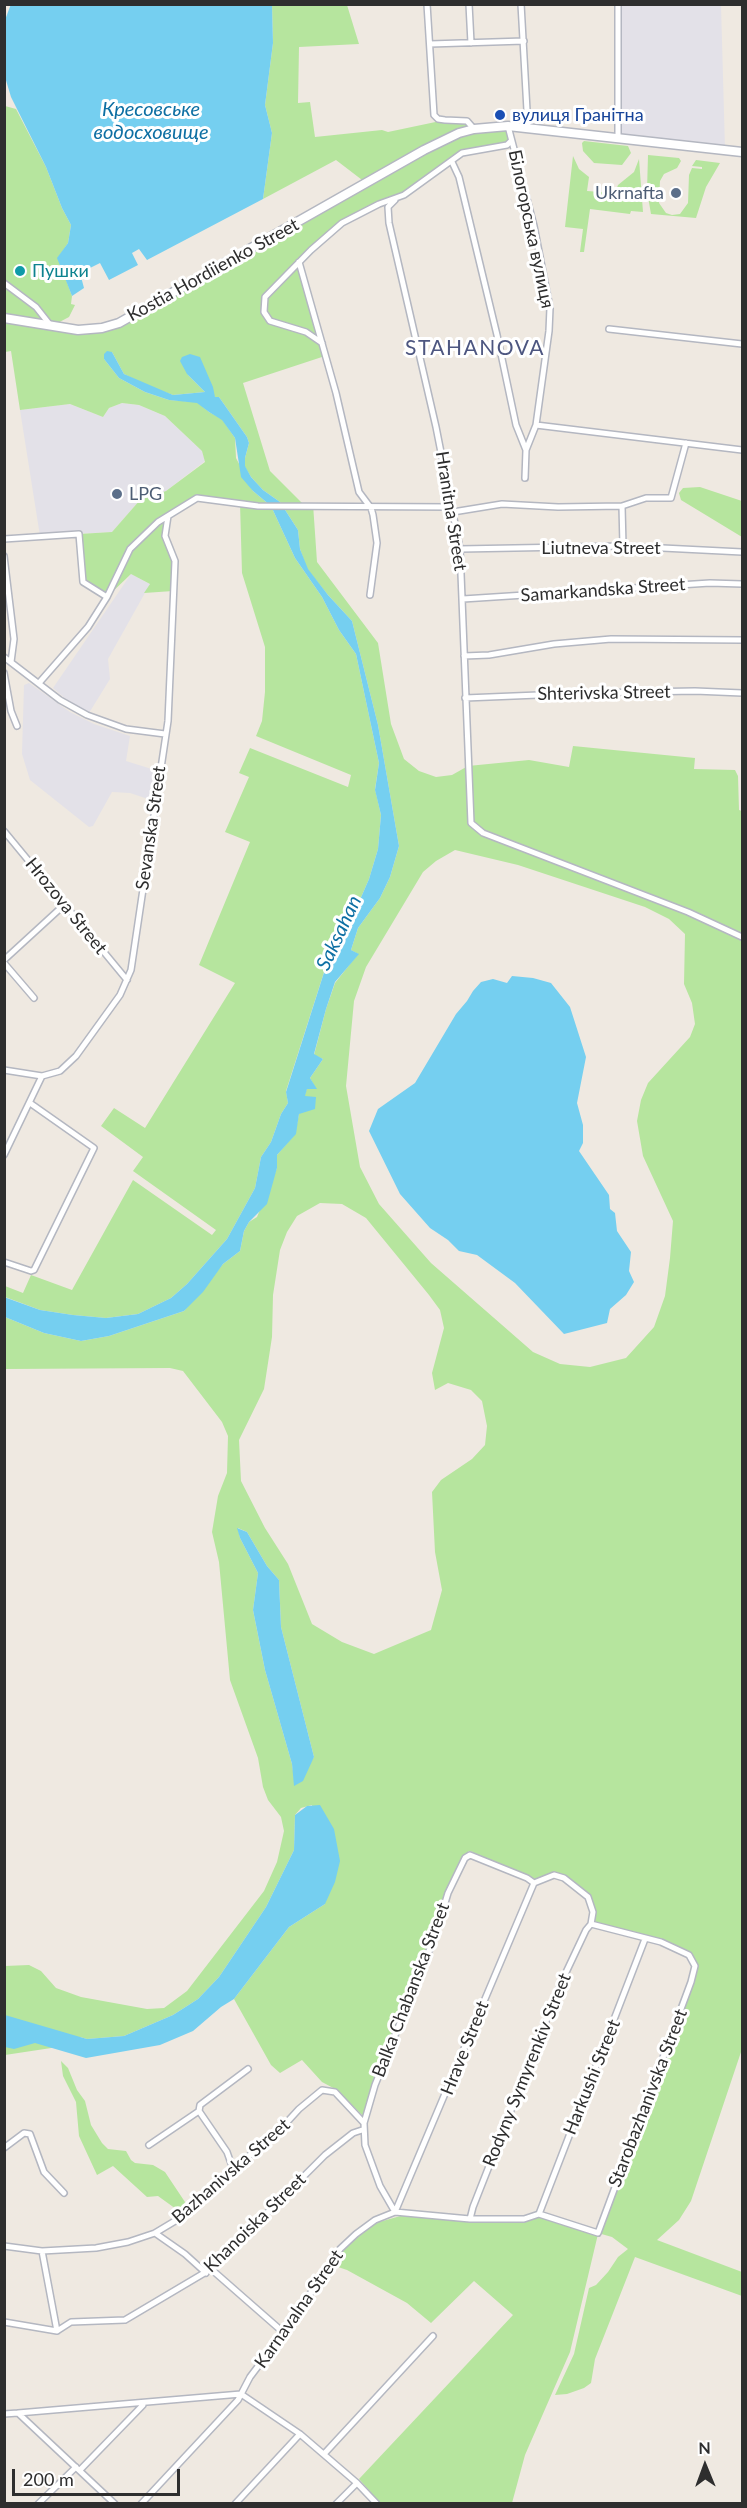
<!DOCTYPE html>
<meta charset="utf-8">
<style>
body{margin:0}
#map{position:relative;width:747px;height:2508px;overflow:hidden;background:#efe9e1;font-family:Lato,sans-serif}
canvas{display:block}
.frame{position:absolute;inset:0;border:6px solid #2e2e2e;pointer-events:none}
.north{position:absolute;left:675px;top:2436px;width:60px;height:60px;-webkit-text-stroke:4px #fff;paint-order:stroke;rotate:359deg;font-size:16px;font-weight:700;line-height:24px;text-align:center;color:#2e2e2e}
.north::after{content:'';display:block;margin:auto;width:21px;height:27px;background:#2e2e2e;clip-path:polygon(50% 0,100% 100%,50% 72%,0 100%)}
.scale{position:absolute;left:12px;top:2469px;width:168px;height:27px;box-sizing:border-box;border:3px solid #2e2e2e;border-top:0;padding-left:8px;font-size:18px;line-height:21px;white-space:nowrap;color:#2e2e2e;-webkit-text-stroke:4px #fff;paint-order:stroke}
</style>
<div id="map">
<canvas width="747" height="2508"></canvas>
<div class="frame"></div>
<div class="north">N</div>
<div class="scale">200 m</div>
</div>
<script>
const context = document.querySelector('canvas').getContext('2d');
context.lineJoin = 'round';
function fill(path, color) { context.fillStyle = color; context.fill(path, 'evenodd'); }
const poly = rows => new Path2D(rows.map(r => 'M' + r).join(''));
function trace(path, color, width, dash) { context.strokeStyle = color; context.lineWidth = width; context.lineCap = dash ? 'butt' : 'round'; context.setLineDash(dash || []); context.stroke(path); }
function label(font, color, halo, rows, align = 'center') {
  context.font = font + ' Lato,sans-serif'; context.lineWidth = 6; context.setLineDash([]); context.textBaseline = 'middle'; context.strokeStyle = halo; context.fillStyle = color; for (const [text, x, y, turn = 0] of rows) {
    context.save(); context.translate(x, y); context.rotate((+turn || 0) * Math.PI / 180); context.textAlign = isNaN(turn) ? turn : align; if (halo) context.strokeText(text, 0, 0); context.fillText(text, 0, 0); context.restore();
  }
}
const industrial = poly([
 [618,5,721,5,725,149,618,138],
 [122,403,139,405,165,416,202,451,205,461,166,491,140,500,112,532,40,536,20,410,70,404,103,417,109,408],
 [131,574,150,584,108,659,110,679,89,713,74,706,53,688],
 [29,683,70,712,94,724,130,736,126,761,158,771,155,797,148,799,130,793,112,792,93,826,89,827,30,780,22,754,24,685]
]);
const green = poly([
 [272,5,347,5,359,44,299,47,298,103,310,102,315,137,382,130,388,132,445,120,467,121,474,129,508,126,509,144,467,152,404,195,383,202,342,223,299,262,325,356,243,383,270,471,303,504,313,504,317,562,378,643,391,724,404,759,419,771,436,777,452,775,468,766,529,760,569,767,573,746,695,758,694,769,735,770,738,776,739,810,742,811,742,2049,691,2201,679,2220,657,2240,742,2272,742,2296,635,2257,595,2359,591,2383,584,2388,567,2394,555,2395,574,2354,589,2288,596,2285,608,2272,618,2257,628,2249,612,2237,598,2233,695,1966,690,1954,675,1945,598,1924,594,1921,589,1896,565,1876,556,1873,538,1880,532,1879,516,1870,475,1856,473,1852,469,1851,463,1857,364,2117,337,2090,322,2082,302,2060,280,2073,271,2065,234,1999,289,1927,325,1904,312,1805,301,1808,295,1815,294,1850,266,1907,219,1977,198,1999,173,2015,124,2036,87,2039,80,2037,71,2045,5,2055,5,1966,29,1965,41,1971,56,1988,81,1997,147,2009,164,2008,187,1991,264,1891,277,1862,284,1831,281,1817,268,1800,263,1787,258,1758,230,1680,219,1562,212,1532,218,1496,227,1473,228,1436,222,1422,183,1371,170,1368,5,1369,5,1317,44,1333,81,1341,109,1336,184,1311,223,1264,240,1251,244,1231,249,1222,257,1217,277,1168,277,1155,295,1134,299,1114,307,1088,316,1089,310,1078,323,1059,314,1055,326,1009,335,983,358,954,351,950,358,928,380,898,390,877,399,846,378,725,352,621,328,595,307,569,300,549,298,530,280,502,263,490,251,477,245,467,245,458,249,443,247,437,219,397,215,397,212,393,187,374,205,392,173,395,150,387,124,374,112,352,104,359,119,378,145,392,169,400,197,402,209,412,222,419,235,438,236,458,253,491,271,506,295,558,322,597,339,630,356,654,379,763,375,789,381,815,378,849,369,879,359,902,334,941,286,1091,288,1103,281,1114,271,1142,261,1157,255,1188,227,1239,187,1284,171,1298,138,1314,106,1318,73,1315,40,1310,5,1297,5,1286,23,1293,31,1275,72,1290,133,1180,212,1235,216,1230,133,1171,143,1157,101,1126,114,1108,145,1128,235,983,199,965,250,842,225,832,249,777,239,773,250,748,348,787,351,775,256,736,262,721,265,692,265,647,242,573,240,503,201,498,168,516,165,536,174,556,173,591,144,593,150,584,131,574,107,597,83,582,79,534,112,532,140,500,166,491,205,462,202,451,165,416,139,405,122,403,109,408,103,417,70,404,20,410,11,351,5,352,5,106,16,109,46,167,62,208,71,225,68,243,58,258,72,296,71,304,75,305,69,317,52,326,102,328,366,183,336,160,263,199,272,133,265,105,273,43],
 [455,850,518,865,645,907,669,919,685,934,684,984,692,1003,695,1024,690,1037,648,1083,641,1100,637,1121,643,1156,673,1221,670,1258,665,1296,654,1327,626,1358,590,1367,560,1364,533,1352,431,1263,379,1204,360,1167,346,1086,354,1001,366,967,423,872,436,861],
 [320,1203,342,1204,366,1218,429,1295,440,1310,444,1328,432,1373,435,1390,448,1383,471,1390,482,1401,487,1426,485,1445,472,1459,441,1480,432,1492,435,1552,442,1590,431,1630,374,1654,342,1642,312,1624,288,1564,265,1528,241,1481,239,1440,264,1389,272,1337,273,1295,280,1250,287,1232,297,1216],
 [238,1528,247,1532,267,1566,279,1580,281,1627,314,1757,295,1785,292,1764,265,1670,253,1610,258,1573,240,1538],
 [584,141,628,146,631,153,622,165,594,163,583,151,582,143],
 [648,155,679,158,681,161,677,168,664,174,660,181,659,203,666,213,672,215,680,214,688,203,689,175,692,168,702,169,702,167,692,166,696,160,720,163,706,187,696,218,651,214,647,191],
 [573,156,579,169,589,177,587,191,615,193,618,185,634,172,639,159,643,212,631,211,630,214,590,209,584,252,580,252,583,229,565,227],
 [700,487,742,501,742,537,681,500,679,493,683,488],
 [61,2061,68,2068,77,2090,85,2101,91,2125,102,2143,108,2149,126,2151,131,2160,135,2163,153,2165,165,2172,185,2202,183,2207,176,2209,158,2196,147,2197,113,2166,97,2175,79,2136,76,2102,63,2076],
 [404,2215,473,2221,540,2215,598,2234,570,2352,525,2455,512,2503,380,2503,359,2479,513,2315,474,2281,431,2323,407,2303,347,2270,332,2265,342,2251,368,2228,379,2222]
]);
const water = poly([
 [11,4,272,5,273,43,265,105,272,133,263,199,147,260,139,249,132,253,138,265,109,280,100,263,80,273,84,288,72,296,57,258,68,243,71,225,62,208,46,167,11,97,5,77,5,20],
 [107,351,112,352,124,374,173,395,205,392,187,374,180,361,182,357,190,354,200,357,213,387,215,397,219,397,247,437,249,443,245,458,245,466,251,477,263,490,280,502,298,530,300,549,308,569,328,595,352,621,378,725,399,846,390,877,380,898,358,928,351,950,359,954,335,982,326,1009,314,1054,323,1059,310,1078,317,1089,307,1089,305,1096,316,1097,315,1109,299,1114,296,1134,277,1155,277,1168,267,1204,249,1222,244,1231,240,1251,223,1264,203,1292,184,1311,109,1336,81,1341,44,1333,5,1317,4,1297,40,1310,73,1315,106,1318,138,1314,171,1298,187,1284,227,1239,255,1188,261,1157,271,1142,281,1114,288,1103,286,1092,334,941,342,925,359,902,369,879,378,849,381,815,375,790,379,763,356,654,339,630,322,597,295,558,271,506,253,491,241,477,235,438,222,420,209,412,197,403,169,400,145,392,119,378,104,359,104,354],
 [512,976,533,978,551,983,570,1007,586,1057,577,1103,583,1125,583,1143,579,1151,609,1195,610,1209,615,1213,617,1231,631,1252,629,1271,634,1282,626,1295,610,1309,607,1323,564,1334,515,1283,477,1255,459,1251,448,1240,430,1228,400,1194,369,1131,378,1109,415,1083,456,1014,467,1001,473,991,481,982,493,979,507,983],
 [237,1528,247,1532,267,1566,279,1580,281,1627,314,1757,303,1781,294,1786,292,1764,265,1670,253,1610,258,1573,240,1538],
 [320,1805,334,1829,340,1861,335,1882,325,1904,289,1927,234,1999,221,2007,193,2031,160,2045,86,2058,35,2043,14,2049,5,2047,5,2015,87,2039,124,2036,173,2015,198,1999,219,1977,266,1907,294,1850,295,1815,307,1806]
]);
const minor = poly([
 [427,4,434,115,438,119,445,120,467,121,474,129],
 [469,4,471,43],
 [521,4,528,128],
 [430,44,524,41],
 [508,126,534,226,550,308,549,331,536,425,526,450],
 [618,138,618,4],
 [452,162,459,177,497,335,516,425,526,450,525,478],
 [395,200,388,207,389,223,436,427,460,549,471,823,483,833,688,912,742,937],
 [299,262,336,393,359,492,371,508,373,515,377,543,370,595],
 [4,283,36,307,51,326],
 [609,329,742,344],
 [322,343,306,332,270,321,264,312,265,297,311,250,342,223,379,204,404,195,462,153,507,145,511,141],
 [536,425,742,450],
 [622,506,623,546],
 [453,512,502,504,558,507,622,506,646,498,671,498,686,443],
 [4,539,79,534,83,582,107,597],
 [460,549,623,546,742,552],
 [4,556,14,639,11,662],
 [463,599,710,583,742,584],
 [464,656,489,655,554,644,611,639,742,640],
 [4,657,60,700,87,715,126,729,165,734],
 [4,673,11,711,17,726],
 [39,683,88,627,107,597,130,549,158,522,197,498,258,506,452,507],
 [465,698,587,693,695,691,742,693],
 [4,831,127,980],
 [4,960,64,905],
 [4,963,34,998],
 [4,1070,42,1076],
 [4,1155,42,1076,60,1071,76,1056,120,995,131,970,168,721,175,561,165,536,168,516],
 [4,1262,31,1271,34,1270,94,1148,30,1103],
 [199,2111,227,2152,233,2169],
 [149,2145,199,2111,200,2105,248,2069],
 [4,2148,24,2133,30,2134,44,2172,64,2193],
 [395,2212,534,1883],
 [539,2214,645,1939],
 [470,2219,473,2207,561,1983,586,1930,591,1924],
 [155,2233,185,2254,206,2273],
 [4,2246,42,2251,96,2248,128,2242,155,2233,180,2218,233,2169,277,2133,299,2109,322,2090,335,2092,364,2123],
 [42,2251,57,2331],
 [211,2269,284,2333],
 [4,2322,57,2331,71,2322,125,2320,211,2269,325,2155,353,2133,362,2130],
 [18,2413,241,2394,300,2434,357,2483,377,2504],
 [4,2414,18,2413,115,2504],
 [324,2454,433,2336],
 [80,2470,143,2405],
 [38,2504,76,2467],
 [141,2504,238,2400,250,2377,290,2324,340,2249,356,2234,375,2220,395,2212,470,2219,524,2219,539,2214,598,2233,691,1982,695,1966,689,1955,661,1942,591,1924,593,1912,588,1897,564,1878,554,1875,534,1883,527,1878,470,1855,465,1858,448,1893,435,1936,375,2085,364,2123,365,2145,380,2186,395,2212],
 [235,2504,300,2434],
 [336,2504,357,2483]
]);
const secondary = poly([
 [4,318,78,330,102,328,119,323,424,150,459,133,474,129,508,126,742,152]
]);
const markers = [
 [500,115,6,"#1a4fb4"],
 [676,193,6,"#5c6f8a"],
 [20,271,6,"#0f9aa8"],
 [117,494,6,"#5c6f8a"]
];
const transitNames = [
 ["вулиця Гранітна",512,115]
];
const serviceNames = [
 ["Ukrnafta",664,193],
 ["LPG",129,494,"left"]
];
const streetNames = [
 ["Білогорська вулиця",531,229,78],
 ["Kostia Hordiienko Street",213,270,-29],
 ["Hranitna Street",451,511,81],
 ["Liutneva Street",601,548],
 ["Samarkandska Street",603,590,-4],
 ["Shterivska Street",604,693,-1],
 ["Sevanska Street",151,828,-82],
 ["Hrozova Street",66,906,51],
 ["Balka Chabanska Street",411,1990,-69],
 ["Hrave Street",465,2048,-68],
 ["Rodyny Symyrenkiv Street",527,2070,-68],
 ["Harkushi Street",592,2077,-68],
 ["Starobazhanivska Street",648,2098,-69],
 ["Bazhanivska Street",231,2171,-41],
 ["Khanoiska Street",255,2223,-44],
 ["Karnavalna Street",299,2309,-55]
];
const cultureNames = [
 ["Пушки",32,271]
];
const waterNames = [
 ["Кресовське",151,110],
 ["водосховище",151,133],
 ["Saksahan",339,933,-65]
];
const quarterNames = [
 ["STAHANOVA",475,348]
];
fill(industrial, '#e3e1e8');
fill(green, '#b6e59e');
fill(water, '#75cff0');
trace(minor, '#b4b7c1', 8);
trace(secondary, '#b4b7c1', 11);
trace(minor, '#fff', 5);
trace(secondary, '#fff', 8);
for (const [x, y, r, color] of markers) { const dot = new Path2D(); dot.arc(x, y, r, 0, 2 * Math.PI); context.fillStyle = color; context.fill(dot); trace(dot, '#fff', 2); }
label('18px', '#164399', '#fff', transitNames, 'left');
label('18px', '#4e5e75', '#fff', serviceNames, 'right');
label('18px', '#2e2e2e', '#fff', streetNames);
label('18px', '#0d838f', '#fff', cultureNames, 'left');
label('italic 20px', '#0d6fa3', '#fff', waterNames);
context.letterSpacing = '1.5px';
label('21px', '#4d5680', '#fff', quarterNames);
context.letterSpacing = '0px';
</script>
